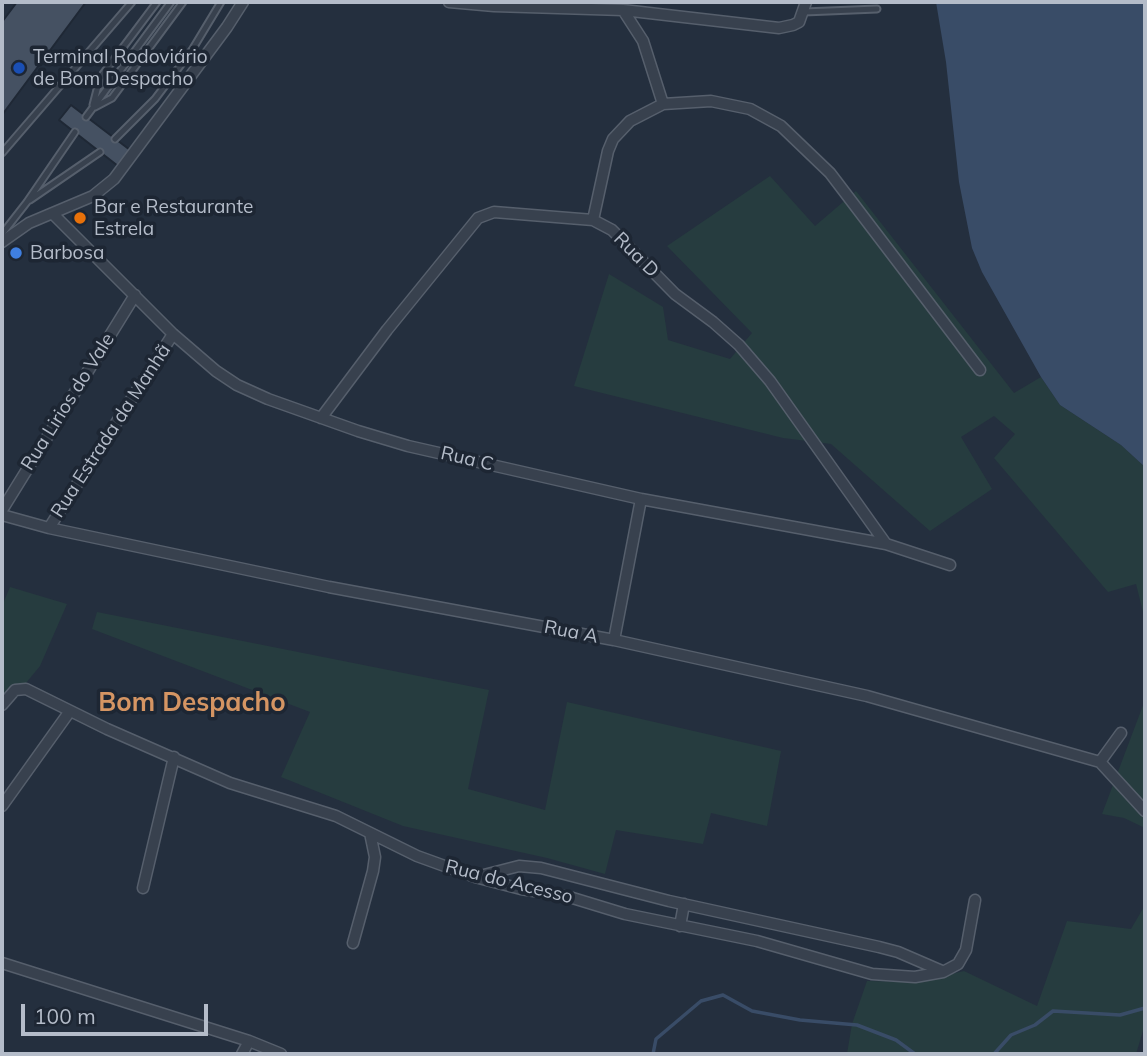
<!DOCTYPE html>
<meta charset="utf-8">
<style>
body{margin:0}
#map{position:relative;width:1147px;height:1056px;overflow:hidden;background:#242f3e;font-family:Mulish,sans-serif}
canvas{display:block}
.frame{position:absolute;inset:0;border:4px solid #b4bcc9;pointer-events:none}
.scale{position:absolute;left:21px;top:1004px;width:187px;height:32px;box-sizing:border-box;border:4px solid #b4bcc9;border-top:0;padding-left:9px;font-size:21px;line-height:24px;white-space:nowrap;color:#b4bcc9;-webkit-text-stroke:5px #1d2633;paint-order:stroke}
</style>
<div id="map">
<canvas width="1147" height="1056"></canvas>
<div class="frame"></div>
<div class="scale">100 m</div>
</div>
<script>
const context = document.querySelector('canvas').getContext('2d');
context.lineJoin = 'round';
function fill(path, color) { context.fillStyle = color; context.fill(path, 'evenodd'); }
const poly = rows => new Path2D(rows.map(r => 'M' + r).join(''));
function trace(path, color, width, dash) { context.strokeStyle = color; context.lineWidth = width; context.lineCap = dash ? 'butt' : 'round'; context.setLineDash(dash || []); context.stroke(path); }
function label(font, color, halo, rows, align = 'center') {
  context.font = font + ' Mulish,sans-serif'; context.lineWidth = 7; context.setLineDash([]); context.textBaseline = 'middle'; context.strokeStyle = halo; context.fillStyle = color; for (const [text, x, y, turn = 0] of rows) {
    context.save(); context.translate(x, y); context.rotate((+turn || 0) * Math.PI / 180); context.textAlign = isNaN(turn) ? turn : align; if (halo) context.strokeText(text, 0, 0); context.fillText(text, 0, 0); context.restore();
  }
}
const green = poly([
 [770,176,815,226,856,191,1014,393,1041,377,1060,405,1121,445,1145,467,1145,620,1136,584,1108,592,994,458,1015,434,994,416,961,437,992,489,930,531,831,444,783,438,574,386,609,274,663,307,668,340,730,359,752,333,667,246],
 [10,587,67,604,40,666,2,712,2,606],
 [97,612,489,690,468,789,545,810,567,702,781,751,767,826,711,813,703,844,616,830,605,874,547,858,403,826,281,777,310,712,92,629],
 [1145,700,1145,828,1124,818,1102,814],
 [1145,905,1145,1024,1136,1054,847,1054,852,1024,867,981,918,982,964,971,1037,1006,1067,921,1131,929]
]);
const water = poly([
 [936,2,1145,2,1145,467,1121,445,1060,405,1041,377,982,272,972,248,959,182,946,62]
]);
const stream = poly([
 [653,1054,656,1039,701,1001,723,995,752,1011,800,1020,857,1025,896,1040,915,1054],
 [994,1054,1011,1035,1035,1025,1053,1011,1120,1015,1145,1008]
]);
const building = poly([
 [17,2,86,2,2,115,2,22,17,2],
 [71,105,130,150,118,166,59,120,71,105]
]);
const lane = poly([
 [804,12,877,9],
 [93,105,100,78,157,2],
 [95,107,112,98,183,2],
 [86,117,171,2],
 [115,139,155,99,192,50,221,2],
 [2,153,132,2],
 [30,200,100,152],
 [2,234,27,202,75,132]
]);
const street = poly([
 [449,2,494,6,623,10,779,28,793,25,799,22,806,2],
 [623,10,643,41,663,104],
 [53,214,173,334,216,371,237,385,268,399,358,431,408,446,641,499,886,544,950,565],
 [593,220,608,151,613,139,630,121,663,104,711,101,750,109,781,126,830,173,980,370],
 [2,242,29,223,93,196,114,179,227,27,243,2],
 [321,418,387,330,478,218,494,212,593,220,612,230,675,294,713,322,739,345,770,381,886,544],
 [2,510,135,295],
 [2,515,49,528,329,587,614,640,867,696,1100,762,1121,733],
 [49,528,173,334],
 [614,640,641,499],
 [2,705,15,690,26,689,107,729,230,783,336,816,417,856,475,877,521,889,566,896,625,914,757,941,872,974,915,977,943,972,958,964,966,950,975,900],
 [1100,762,1145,811],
 [2,806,70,711],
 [476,877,519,866,541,868,669,901,879,947,898,952,942,971],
 [143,888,174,757],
 [680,926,684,904],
 [353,943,373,871,375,857,370,833],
 [2,963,249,1041,281,1054],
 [242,1054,249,1041]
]);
const markers = [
 [19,68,7,"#1a4fb4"],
 [80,218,7,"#e8710a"],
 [16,253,7,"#3f7fe0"]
];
const poiNames = [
 ["Terminal Rodoviário",33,57],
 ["de Bom Despacho",33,79],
 ["Bar e Restaurante",94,207],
 ["Estrela",94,229],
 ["Barbosa",30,253]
];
const streetNames = [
 ["Rua D",636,255,45],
 ["Rua Lirios do Vale",68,402,-58],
 ["Rua Estrada da Manhã",111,431,-57],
 ["Rua C",467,459,13],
 ["Rua A",571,632,11],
 ["Rua do Acesso",509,882,14]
];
const districtNames = [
 ["Bom Despacho",192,703]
];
fill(green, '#263c3f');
fill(water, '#394c67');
trace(stream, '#394c67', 3.5);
fill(building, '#455162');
trace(building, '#1f2835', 2);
trace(lane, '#565f6c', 9);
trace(street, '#565f6c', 13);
trace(lane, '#38414e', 5);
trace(street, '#38414e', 10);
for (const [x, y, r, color] of markers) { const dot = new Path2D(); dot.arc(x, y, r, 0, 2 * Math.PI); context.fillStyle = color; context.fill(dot); trace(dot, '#1d2633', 2.5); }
label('19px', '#b4bcc9', '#1d2633', poiNames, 'left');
label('19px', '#b4bcc9', '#1d2633', streetNames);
label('bold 26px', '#d59563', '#1d2633', districtNames);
</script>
